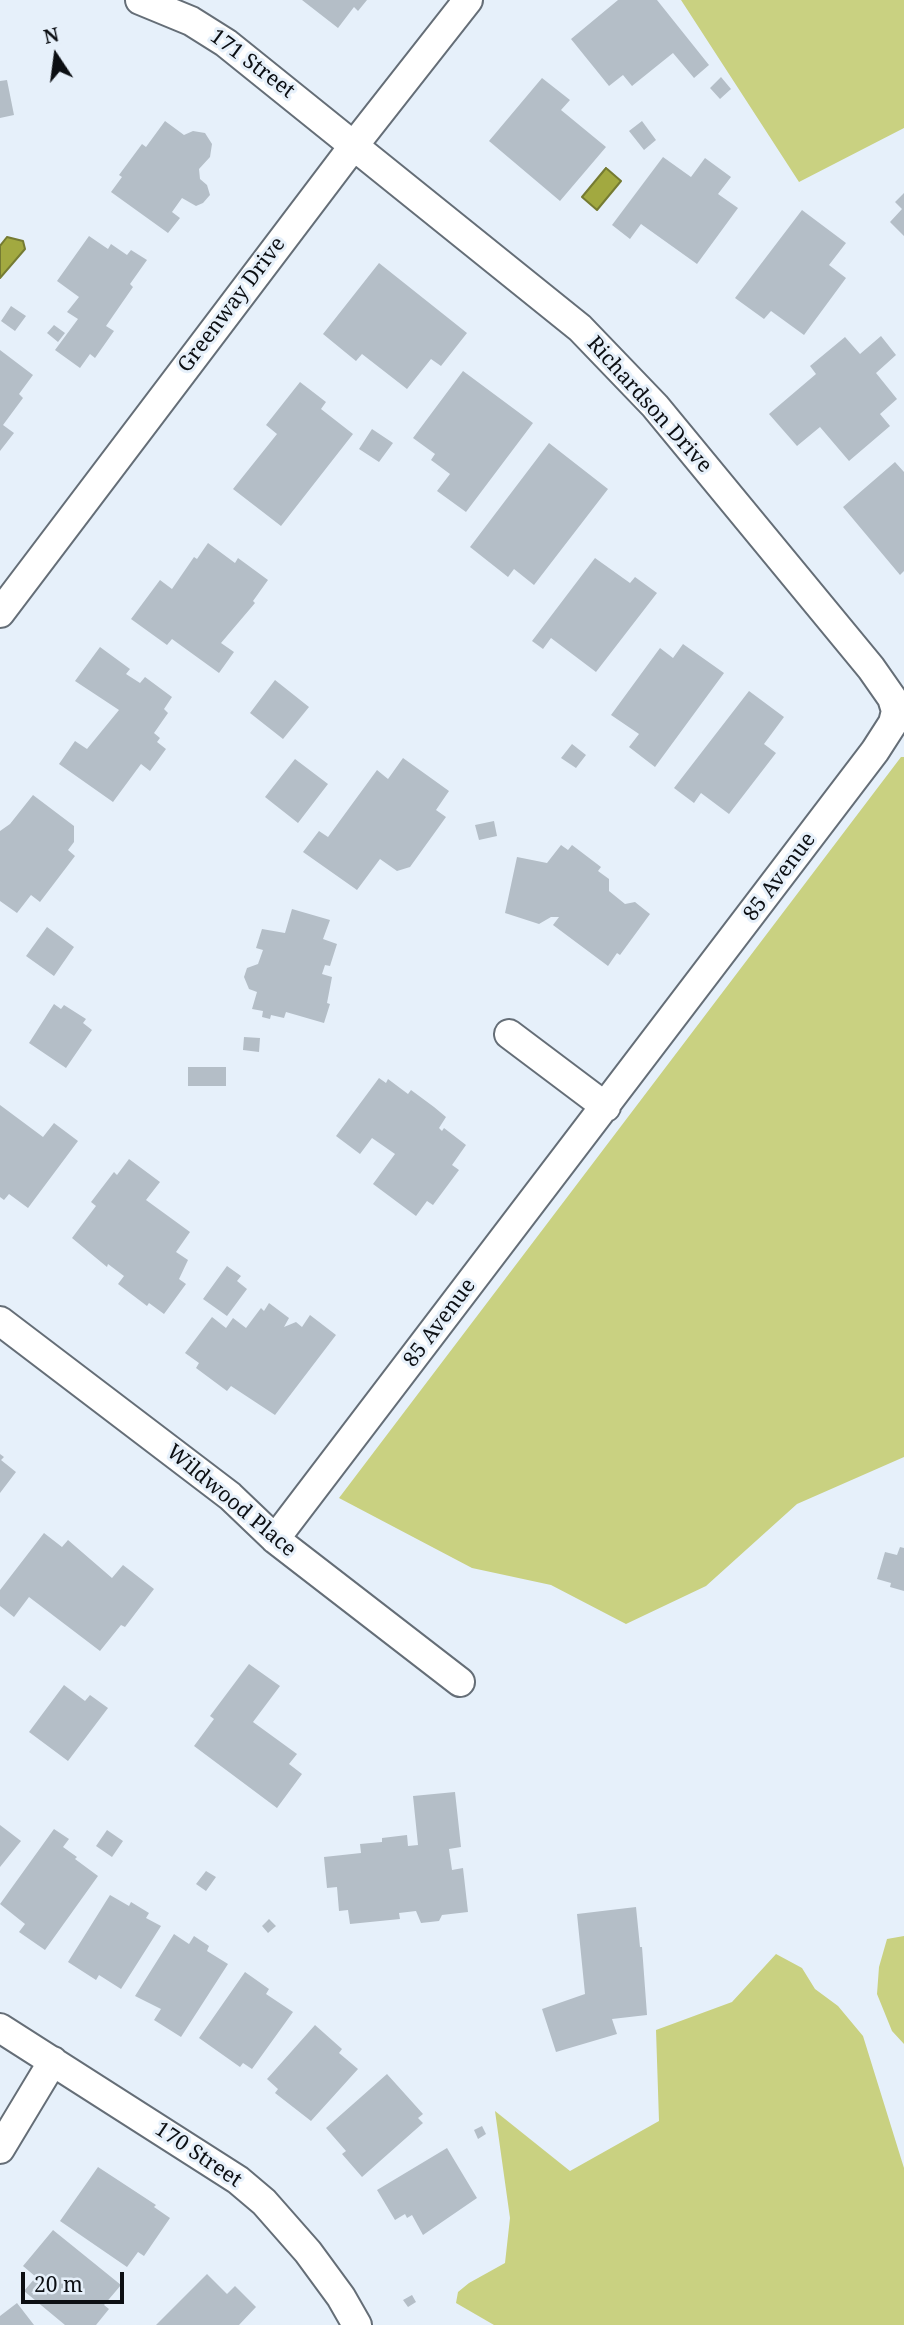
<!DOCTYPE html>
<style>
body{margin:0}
#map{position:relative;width:904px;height:2325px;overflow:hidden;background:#e6f0fa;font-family:"Noto Serif",serif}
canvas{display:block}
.north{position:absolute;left:21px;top:21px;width:70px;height:70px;-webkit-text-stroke:5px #e6f0fa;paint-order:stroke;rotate:347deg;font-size:19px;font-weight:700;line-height:28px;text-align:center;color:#0c0f13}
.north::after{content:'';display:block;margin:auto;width:24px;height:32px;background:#0c0f13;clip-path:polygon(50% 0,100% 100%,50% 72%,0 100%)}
.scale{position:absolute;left:21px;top:2272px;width:103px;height:32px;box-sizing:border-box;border:4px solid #0c0f13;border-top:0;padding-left:9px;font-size:21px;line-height:24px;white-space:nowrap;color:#0c0f13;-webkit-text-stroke:5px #e6f0fa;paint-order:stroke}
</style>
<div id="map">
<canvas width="904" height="2325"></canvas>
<div class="north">N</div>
<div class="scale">20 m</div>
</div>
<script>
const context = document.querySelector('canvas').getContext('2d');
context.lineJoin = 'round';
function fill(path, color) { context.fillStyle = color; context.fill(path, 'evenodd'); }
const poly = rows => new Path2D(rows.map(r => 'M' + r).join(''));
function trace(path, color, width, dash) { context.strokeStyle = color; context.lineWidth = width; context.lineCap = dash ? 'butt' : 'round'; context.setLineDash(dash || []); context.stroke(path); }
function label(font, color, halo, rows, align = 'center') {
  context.font = font + ' "Noto Serif",serif'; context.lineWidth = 6; context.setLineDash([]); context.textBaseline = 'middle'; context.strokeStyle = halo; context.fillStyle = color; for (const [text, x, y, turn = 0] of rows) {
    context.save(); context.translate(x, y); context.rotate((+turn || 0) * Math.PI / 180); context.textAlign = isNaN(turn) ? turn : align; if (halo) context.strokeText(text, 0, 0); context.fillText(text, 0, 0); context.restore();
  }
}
const green = poly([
 [681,0,904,0,904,128,799,182],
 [901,757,904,757,904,1457,797,1504,706,1586,626,1624,551,1585,472,1568,339,1498],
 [904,1936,904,2044,892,2031,877,1994,879,1967,887,1939],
 [776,1954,802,1968,815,1989,838,2006,863,2036,904,2168,904,2325,494,2325,456,2303,458,2292,469,2283,505,2263,510,2218,495,2111,570,2171,659,2121,656,2030,732,2002]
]);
const water = poly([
 [606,168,621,181,597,210,582,197,606,168],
 [7,237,23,241,25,249,0,278,0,246,7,237]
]);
const building = poly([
 [302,0,367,0,358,11,354,7,338,28],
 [618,0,657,0,709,65,694,78,673,53,632,86,623,75,609,86,571,39],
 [721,77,731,89,720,99,710,88],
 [542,78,570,100,561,110,606,147,560,201,489,141],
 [7,80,14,115,0,118,0,81],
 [165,121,184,135,193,131,205,133,212,144,210,157,199,169,200,179,207,185,210,195,203,203,196,206,182,198,172,212,180,218,168,233,111,192,122,177,119,175,142,144,146,147],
 [642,121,656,140,644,150,629,131],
 [663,157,691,177,705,158,731,177,718,194,738,208,697,264,641,224,630,239,612,225],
 [904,193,904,236,890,222,902,209,895,202],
 [802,210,846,243,829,265,846,278,804,335,771,311,764,319,735,298],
 [89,236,108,249,111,244,127,255,131,250,147,260,130,284,133,287,106,326,114,331,95,358,90,354,80,368,55,350,78,319,67,312,79,297,57,281],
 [379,263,467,333,441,366,431,359,407,389,362,354,356,361,323,334],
 [11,306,26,316,15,331,1,321],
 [54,325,65,333,58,342,47,333],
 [881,336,896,355,876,373,897,399,880,414,890,426,849,461,820,427,797,446,769,414,816,374,810,366,845,337,860,354],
 [0,350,33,375,19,394,23,398,3,425,14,433,0,451],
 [463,371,533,423,466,512,437,491,450,474,431,460,435,454,413,438],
 [300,382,326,402,321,409,353,434,281,526,233,489,277,434,266,425],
 [372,429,393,443,379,462,359,449],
 [549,443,608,489,534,585,514,569,508,577,470,547],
 [895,462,904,472,904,571,900,575,843,507],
 [208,543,235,563,238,558,268,580,253,601,255,603,221,643,234,652,219,673,172,639,167,645,131,619,160,580,172,589,194,557,197,559],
 [595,558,630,583,635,577,657,593,596,672,551,638,543,649,532,641],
 [683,644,724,673,655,767,629,747,639,734,611,715,660,648,673,658],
 [100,647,130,669,126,674,140,683,145,677,172,697,164,709,168,713,154,733,160,738,157,742,166,749,150,771,141,764,113,802,59,764,75,741,87,749,119,710,75,681],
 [275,680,309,707,283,739,250,713],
 [749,691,784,717,764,744,776,753,729,814,701,793,694,803,674,788],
 [572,744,586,755,576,768,561,758],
 [403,758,449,791,436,810,446,817,410,867,397,871,380,859,357,890,303,852,319,831,328,837,377,770,388,779],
 [295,759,328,784,298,823,265,797],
 [33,795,74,826,74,842,68,850,75,856,40,902,31,895,17,913,0,901,0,831,10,824],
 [494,821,497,836,479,840,475,825],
 [561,845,568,850,572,845,601,867,598,871,609,879,609,891,625,904,635,902,650,914,620,955,617,953,608,966,553,925,559,917,551,917,539,924,505,913,517,857,547,863],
 [292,909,330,920,323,939,337,944,330,966,325,965,322,974,332,977,327,1003,330,1004,324,1023,286,1012,284,1018,271,1015,270,1019,262,1017,263,1011,252,1009,257,992,249,989,244,977,247,968,258,964,263,950,256,948,262,929,285,933],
 [47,927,74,947,54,976,26,956],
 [54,1004,61,1009,64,1005,86,1019,83,1023,92,1030,66,1068,29,1043],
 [244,1037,260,1038,259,1052,243,1050],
 [188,1067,226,1067,226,1086,188,1086],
 [379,1078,386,1083,388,1079,408,1094,411,1090,434,1107,446,1117,439,1128,442,1131,444,1128,466,1145,452,1165,459,1170,433,1205,427,1201,416,1216,373,1184,395,1154,372,1138,360,1154,336,1136],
 [0,1105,43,1137,54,1123,78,1141,28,1208,9,1194,4,1200,0,1197],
 [129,1159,160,1182,146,1200,190,1232,176,1252,188,1260,179,1279,186,1284,164,1314,149,1303,147,1306,118,1284,124,1276,108,1264,107,1267,72,1238,96,1206,91,1202,114,1172,117,1175],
 [227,1266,241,1276,237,1281,247,1289,227,1316,203,1299],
 [269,1303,289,1318,284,1327,296,1322,302,1327,310,1315,336,1335,275,1415,231,1386,227,1391,196,1368,199,1363,185,1353,212,1317,226,1328,233,1318,246,1328,261,1308,264,1311],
 [0,1454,4,1457,1,1460,16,1472,0,1493],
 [44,1533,62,1547,68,1540,112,1578,123,1565,154,1589,125,1627,121,1625,100,1651,29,1597,14,1617,0,1606,0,1590],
 [900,1547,904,1548,904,1591,890,1587,891,1583,877,1579,885,1552,897,1555],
 [249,1664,280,1686,253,1722,297,1754,289,1764,302,1774,277,1808,194,1746,214,1719,210,1716],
 [64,1685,85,1701,90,1695,108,1708,68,1761,29,1732],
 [455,1792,461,1847,449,1849,452,1870,463,1868,468,1912,442,1915,439,1921,421,1923,416,1911,399,1913,400,1919,350,1924,348,1910,339,1911,337,1887,327,1888,324,1857,361,1853,360,1844,382,1842,382,1838,407,1835,408,1846,418,1845,413,1796],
 [0,1825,21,1841,0,1867],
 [54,1829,69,1839,63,1847,77,1857,75,1859,98,1876,45,1950,19,1932,25,1924,0,1904],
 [107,1830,123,1841,112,1857,96,1846],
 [206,1871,216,1877,206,1891,196,1884],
 [110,1895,129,1906,131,1902,149,1913,146,1918,161,1926,121,1989,99,1975,96,1980,68,1962],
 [636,1907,640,1947,642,1947,647,2015,612,2019,617,2034,556,2052,542,2009,585,1994,577,1914],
 [269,1919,276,1926,268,1933,262,1926],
 [174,1934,189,1944,194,1936,209,1946,207,1951,228,1964,181,2037,154,2020,161,2009,135,1996],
 [245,1972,269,1989,266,1994,293,2012,252,2069,243,2063,240,2067,199,2038],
 [315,2025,342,2049,339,2053,358,2069,311,2121,275,2093,278,2089,267,2079],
 [387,2074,423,2114,418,2118,423,2123,362,2177,342,2154,346,2151,326,2128],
 [482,2126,486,2134,478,2139,474,2130],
 [447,2148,477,2198,423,2235,412,2215,407,2218,405,2214,395,2220,377,2190],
 [98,2167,156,2205,154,2207,170,2218,144,2256,138,2252,127,2267,60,2221],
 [53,2230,121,2285,104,2305,109,2309,96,2325,65,2325,24,2291,36,2277,23,2266],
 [207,2274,227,2294,235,2286,256,2307,239,2325,156,2325],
 [412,2295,416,2302,408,2307,403,2300],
 [17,2303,34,2325,0,2325,0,2316]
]);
const street = poly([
 [140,0,191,21,226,43,580,328,655,406,871,668,892,698,896,711,893,723,875,751,275,1539],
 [0,613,355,144,468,0],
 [509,1034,606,1107],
 [0,1321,230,1496,275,1539,460,1682],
 [0,2028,238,2180,264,2202,308,2252,341,2297,357,2325],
 [0,2149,53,2061]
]);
const streetNames = [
 ["171 Street",252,64,37],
 ["Greenway Drive",232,305,-53],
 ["Richardson Drive",649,405,48],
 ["85 Avenue",780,877,-53],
 ["85 Avenue",440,1323,-53],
 ["Wildwood Place",231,1501,40],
 ["170 Street",198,2155,34]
];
fill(green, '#c9d181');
fill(water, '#a2a940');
trace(water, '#757b32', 2);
fill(building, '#b4bec7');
trace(street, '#656e77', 32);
trace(street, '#fff', 28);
label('21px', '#0c0f13', '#e6f0fa', streetNames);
</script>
